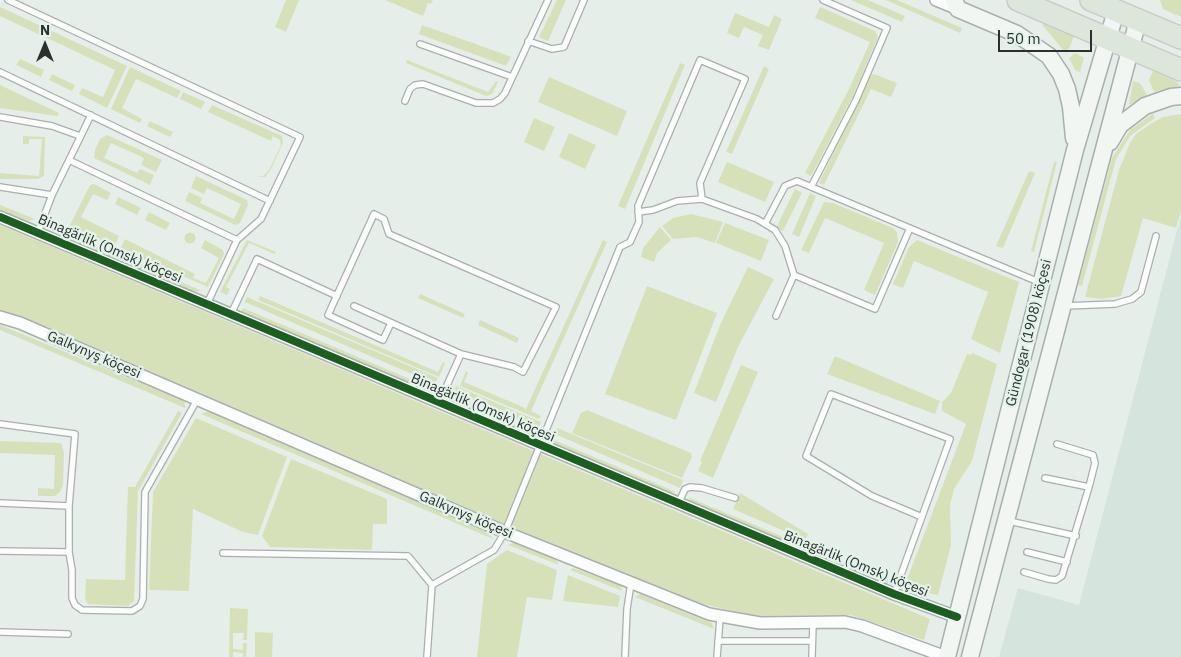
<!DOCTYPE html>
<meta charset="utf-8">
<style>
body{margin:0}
#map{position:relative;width:1181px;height:657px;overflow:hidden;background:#e6eeea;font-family:"IBM Plex Sans",sans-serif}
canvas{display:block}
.north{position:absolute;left:20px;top:20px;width:50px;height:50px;-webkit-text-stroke:4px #e3f2ea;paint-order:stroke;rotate:0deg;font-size:14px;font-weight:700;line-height:20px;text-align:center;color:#2a302d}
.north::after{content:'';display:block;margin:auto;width:18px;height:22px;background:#2a302d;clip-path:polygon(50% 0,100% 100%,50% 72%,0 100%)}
.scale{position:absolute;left:998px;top:30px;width:94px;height:22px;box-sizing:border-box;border:2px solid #2a302d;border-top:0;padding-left:6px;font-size:15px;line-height:18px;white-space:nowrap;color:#2a302d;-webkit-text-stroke:4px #e3f2ea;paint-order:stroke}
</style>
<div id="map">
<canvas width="1181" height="657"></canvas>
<div class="north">N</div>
<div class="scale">50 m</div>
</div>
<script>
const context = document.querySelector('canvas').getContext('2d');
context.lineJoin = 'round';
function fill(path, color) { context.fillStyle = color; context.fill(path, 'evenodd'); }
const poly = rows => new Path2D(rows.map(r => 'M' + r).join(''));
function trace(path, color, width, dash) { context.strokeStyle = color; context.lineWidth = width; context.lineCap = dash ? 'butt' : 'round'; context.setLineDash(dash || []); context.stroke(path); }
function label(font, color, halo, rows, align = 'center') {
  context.font = font + ' "IBM Plex Sans",sans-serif'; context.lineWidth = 5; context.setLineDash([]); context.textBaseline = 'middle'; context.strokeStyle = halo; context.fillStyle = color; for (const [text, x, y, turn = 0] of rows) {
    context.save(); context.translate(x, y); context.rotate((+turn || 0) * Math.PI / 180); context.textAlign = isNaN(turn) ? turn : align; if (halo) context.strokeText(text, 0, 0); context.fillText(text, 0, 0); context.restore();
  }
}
const built = poly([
 [1181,215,1181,657,999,657,1018,588,1079,605]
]);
const green = poly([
 [286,0,299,0,286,32,275,27],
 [385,0,433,0,431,4,428,3,423,16],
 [557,0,566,0,548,41,539,37],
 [851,0,868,0,905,16,902,22],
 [886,0,897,0,962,28,960,33],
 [1160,0,1181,0,1181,17,1163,9],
 [0,7,127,66,107,108,79,94,82,88,103,97,115,70,0,16],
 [820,7,875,31,878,37,854,94,811,176,805,173,849,89,870,42,815,18],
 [735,13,769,27,774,15,782,19,769,50,758,46,763,35,744,27,739,38,727,33],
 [1043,22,1074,36,1070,47,1065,52,1043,26],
 [422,25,501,53,511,57,506,66,419,34],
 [1075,53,1084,58,1080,72,1076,71,1069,58],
 [20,59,44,70,41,77,16,65],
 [407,60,488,92,496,81,498,82,492,94,486,96,406,63],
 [680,63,685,65,625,209,618,206],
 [764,66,769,69,732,154,726,152],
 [130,67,181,91,177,98,136,79,122,108,142,119,140,123,111,109],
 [1153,71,1178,82,1180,86,1154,92,1149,80],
 [52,74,75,85,72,91,49,80],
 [874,74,897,83,891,97,871,89,824,185,819,183,871,75],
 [549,77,627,111,617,136,538,102],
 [1133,81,1140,83,1147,95,1129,105],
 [0,85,59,113,57,116,0,108],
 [183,92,205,102,201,109,180,99],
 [212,105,282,136,283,143,270,171,265,177,255,176,263,176,269,170,281,145,280,140,273,136,271,141,208,112],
 [1153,114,1155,118,1130,136,1116,159,1082,286,1078,285,1112,158,1131,129],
 [1181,114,1181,211,1176,228,1143,218,1121,296,1102,299,1085,297,1119,170,1130,143,1136,134,1152,123,1163,117],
 [534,118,555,127,544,151,524,142],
 [150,121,173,132,170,137,147,126],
 [569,133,596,145,585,169,559,157],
 [107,135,162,160,156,172,141,165,144,158,111,143,104,158,137,173,140,169,154,175,150,185,94,158,95,150,100,139],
 [23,136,45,137,44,176,38,179,0,179,0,173,39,176,42,139,29,139,29,144,23,144],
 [727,162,774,182,765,202,718,182],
 [1054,162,1057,162,1034,252,1031,251],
 [1029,171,1035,173,1003,248,996,246],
 [196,176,247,200,248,205,240,223,235,225,185,201,189,192,202,198,200,203,234,219,241,204,207,188,204,194,191,188],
 [94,184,111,193,107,200,93,194,81,217,119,236,114,247,69,227,90,185],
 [795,189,802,193,783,231,776,228],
 [810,193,816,196,799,237,792,234],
 [118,197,141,208,137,215,115,204],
 [824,202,833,203,893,228,897,232,898,242,875,295,864,290,884,243,825,218,809,253,801,250],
 [0,205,35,219,29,221,0,210],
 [149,212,170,223,166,230,145,220],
 [691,214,723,222,715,243,697,237,673,239,662,226,673,218],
 [725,223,769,240,761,261,716,243],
 [0,225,930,619,924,640,851,615,755,616,702,604,514,528,45,326,0,311],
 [660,227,671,240,657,253,654,262,641,257,643,248],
 '184.5 238a5.5 5.5 0 1 1 11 0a5.5 5.5 0 1 1-11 0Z',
 [67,233,202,291,194,292,70,239],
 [125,239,195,274,193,278,206,283,219,258,201,248,205,240,223,250,224,254,208,287,120,249],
 [247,240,276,252,275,254,249,243,226,287,230,289,227,295,220,292],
 [603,240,607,242,531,411,541,416,539,419,460,386,466,371,468,373,464,382,525,408,525,411],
 [917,240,1019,282,1000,353,971,339,988,292,914,261,903,288,893,284,909,247],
 [748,267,774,279,738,347,716,402,694,393,720,325],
 [647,286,717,313,676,420,605,394],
 [420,294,465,314,463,318,418,298],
 [260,296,438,372,443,362,445,363,439,377,258,300],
 [247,297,438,378,435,384,245,302],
 [243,308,433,389,426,391,241,312],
 [480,320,519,338,517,343,478,325],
 [0,325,182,400,185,403,185,408,0,330],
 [972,353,997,364,972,461,954,489,950,505,951,545,938,595,911,590,910,593,905,588,906,582,966,424,942,411,942,402,951,393,967,354,971,355],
 [835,356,940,401,935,414,827,374],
 [741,365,758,372,713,478,698,471,702,462,700,461],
 [456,386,541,422,539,428,454,392],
 [452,397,536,433,536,435,534,436,454,403],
 [587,410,691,453,692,457,682,478,572,433,581,413],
 [178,411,182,413,138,491,134,601,128,606,88,604,85,600,86,579,125,580,128,487,135,487],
 [208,411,488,531,493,539,201,414],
 [196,418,287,457,258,535,243,532,193,509,189,591,149,590,153,492],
 [557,428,683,480,680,488,555,434],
 [552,439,676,492,668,493,555,445],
 [0,441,61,443,64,453,63,485,60,492,55,496,38,496,38,488,54,489,55,455,0,453],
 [291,459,387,499,387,524,373,524,372,550,270,547,262,536],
 [740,493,808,534,805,540,733,509],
 [688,497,841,561,839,565,691,502],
 [515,542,555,558,559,565,508,545],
 [507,550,557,570,552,600,527,597,517,657,477,657,487,564],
 [844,562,892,582,885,584,842,566],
 [573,568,621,585,622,591,570,570],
 [568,575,620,596,618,607,563,601],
 [640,594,712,623,714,629,635,597],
 [230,608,248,609,247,640,243,640,244,633,233,633,233,649,243,650,243,643,247,643,246,657,243,657,243,653,233,652,233,657,229,657],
 [255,632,273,633,272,657,255,657]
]);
const lane = poly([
 [8,0,300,137,261,219,237,240,69,160],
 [528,41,552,49,564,47,584,0],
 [420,44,512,77],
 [0,72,270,201],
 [405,101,410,89,415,85,423,84,476,103,493,103,500,99,505,93,548,0],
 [0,117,52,126,80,136],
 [0,187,52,195],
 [811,187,856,100,887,28,823,0],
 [638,212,653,210,677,201,702,199,757,219,775,230,785,246,794,275,875,309,910,228],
 [765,224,785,186,797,181,1041,283],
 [38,232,52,195,91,115],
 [207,304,237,240],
 [354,306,461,354,439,403],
 [1065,306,1115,304,1132,299,1141,292,1156,236],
 [231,314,257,259,337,296],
 [776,316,794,275],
 [391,323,383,340,328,315,374,214,384,219,389,234,556,307,523,372,514,367,461,354],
 [0,424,75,434,69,506,69,552,72,570,72,598,75,605,82,610,132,611,140,606,143,599,145,492,197,400],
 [1045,478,1089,487],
 [0,503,69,506],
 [678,504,685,489,690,487,702,488,735,498],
 [1009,521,1076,536],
 [0,551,69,552],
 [1027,552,1067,562],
 [223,553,408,556,432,585],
 [1024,572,1048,579,1056,580,1062,576,1089,487,1095,463,1093,455,1057,444],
 [894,594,950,439,831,394,806,456,872,496,922,517],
 [0,632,68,634],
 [718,641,812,641],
 [427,657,432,585,494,550,505,532,620,247,630,242,639,222,638,206,700,60,745,79,700,183,702,199],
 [625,657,627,609,631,583],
 [717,657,720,618],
 [812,657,813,624]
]);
const street = poly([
 [936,0,958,9],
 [0,217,894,594,957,617],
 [0,317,20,323,505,532,709,614,760,623,845,622,862,626,946,657]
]);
const secondary = poly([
 [954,0,958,9,1017,34,1049,56,1061,74,1067,89,1071,107,1074,138],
 [1110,142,1120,125,1145,106,1171,97,1181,96],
 [947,657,1075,150,1116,11],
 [970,657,1138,20]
]);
const highway = poly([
 [1018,0,1181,70],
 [1091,0,1181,38]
]);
const cycleway = poly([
 [0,217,894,594,957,617]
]);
const streetNames = [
 ["Binagärlik (Omsk) köçesi",110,249,23],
 ["Gündogar (1908) köçesi",1029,333,-76],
 ["Galkynyş köçesi",94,355,23],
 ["Binagärlik (Omsk) köçesi",483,408,23],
 ["Galkynyş köçesi",466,515,23],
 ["Binagärlik (Omsk) köçesi",856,564,22]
];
fill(built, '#d5e4dc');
fill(green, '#d6e1ba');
trace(lane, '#a9afac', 8);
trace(street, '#a9afac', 14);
trace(secondary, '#a9afac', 19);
trace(highway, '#c8cbca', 24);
trace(lane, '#fbfcfc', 5.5);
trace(street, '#fbfcfc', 11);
trace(secondary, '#f2f6f2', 16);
trace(highway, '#dce6db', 21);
trace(cycleway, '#1b5e20', 8);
label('14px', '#2a302d', '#e3f2ea', streetNames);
</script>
